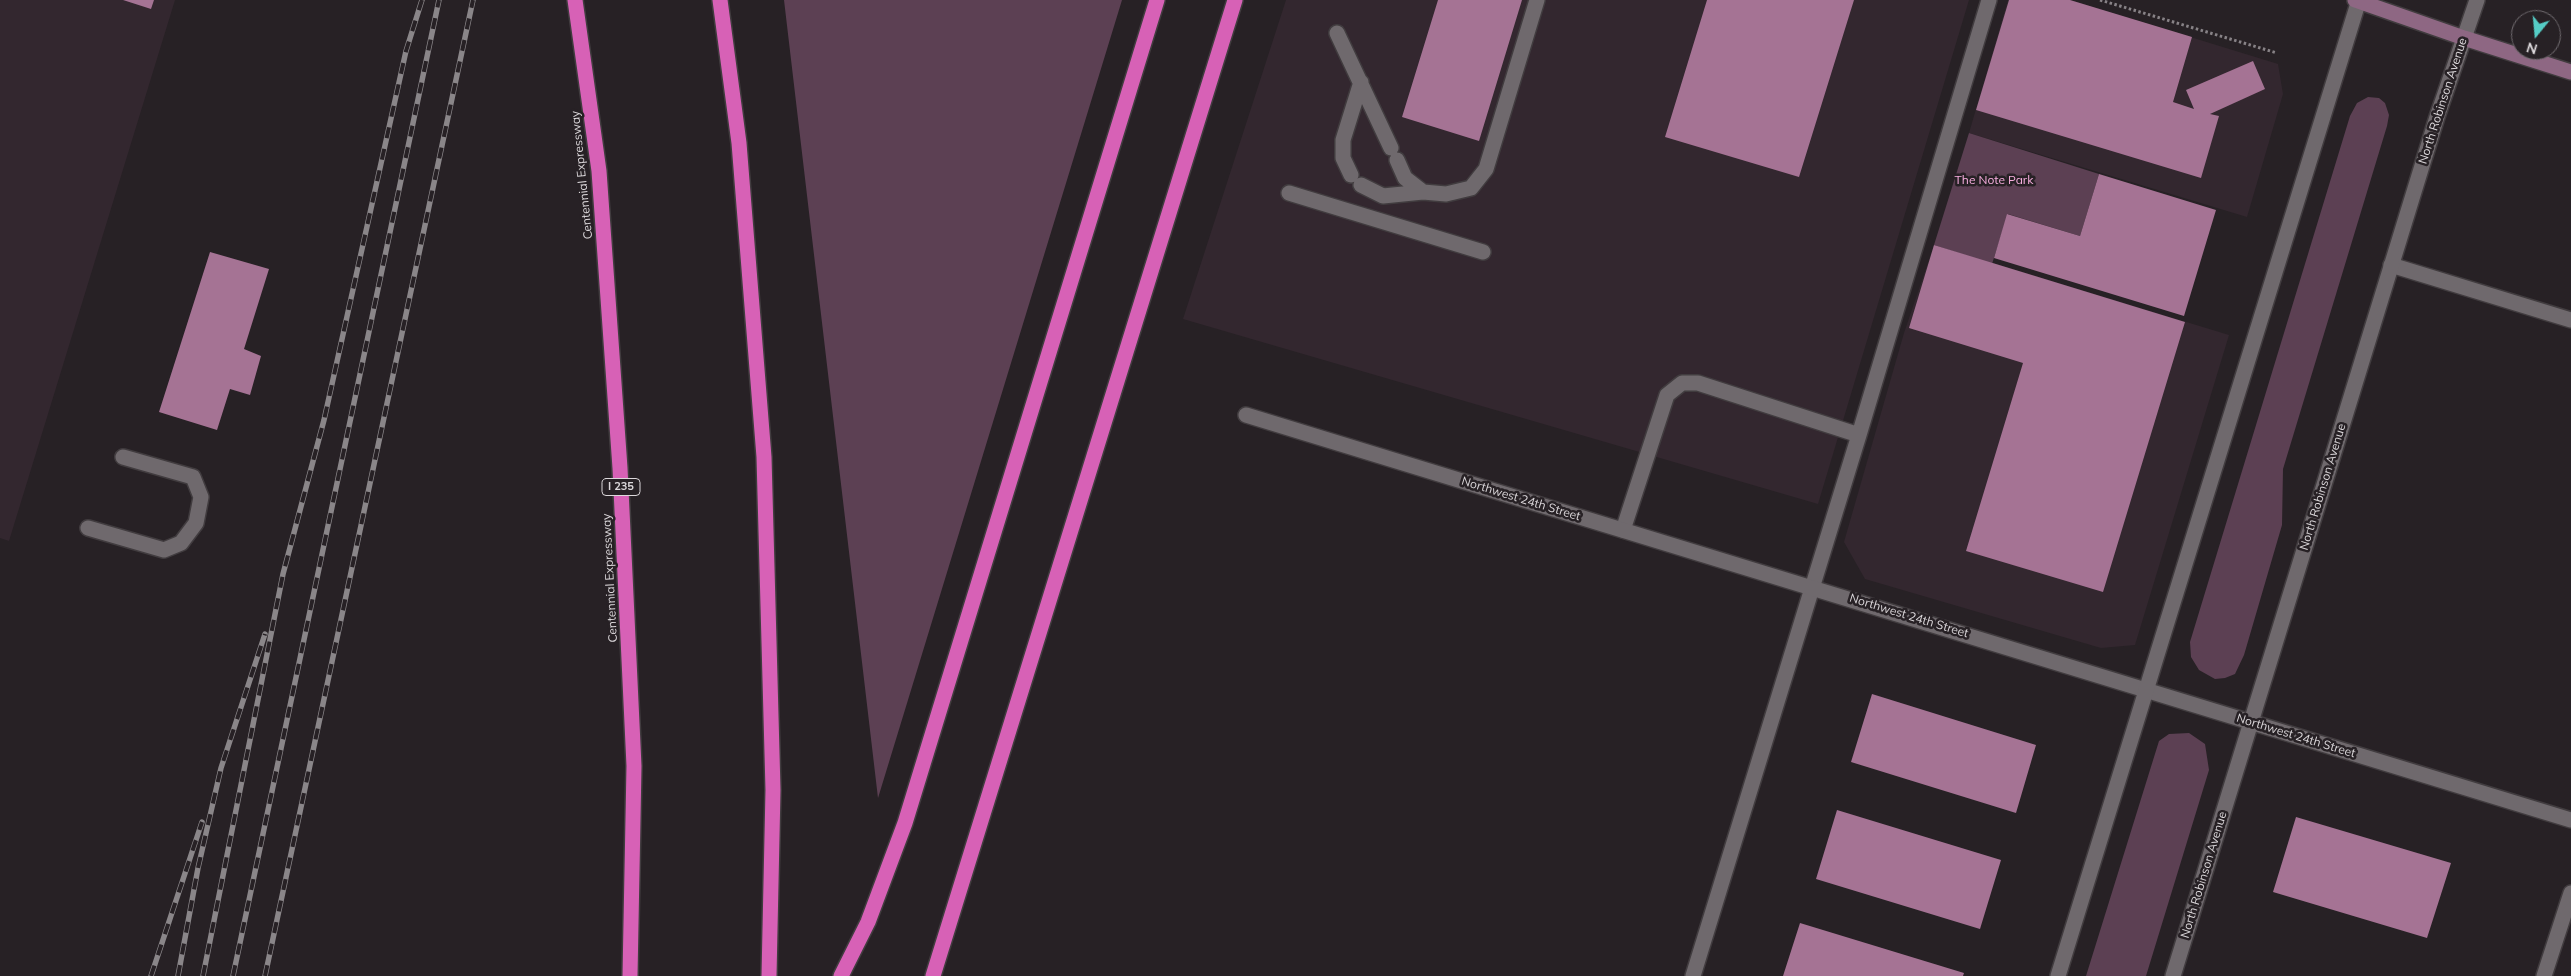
<!DOCTYPE html>
<style>
body{margin:0}
#map{position:relative;width:2571px;height:976px;overflow:hidden;background:#272125;font-family:Mulish,sans-serif}
canvas{display:block}
.north{position:absolute;left:2511px;top:10px;width:50px;height:50px;box-sizing:border-box;background:#272125;border:1px solid #6f6a6e;border-radius:50%;rotate:197deg;font-size:14px;font-weight:700;line-height:20px;text-align:center;color:#dcd8db}
.north::after{content:'';display:block;margin:auto;width:18px;height:22px;background:#55cdc6;clip-path:polygon(50% 0,100% 100%,50% 72%,0 100%)}
</style>
<div id="map">
<canvas width="2571" height="976"></canvas>
<div class="north">N</div>
</div>
<script>
const context = document.querySelector('canvas').getContext('2d');
context.lineJoin = 'round';
function fill(path, color) { context.fillStyle = color; context.fill(path, 'evenodd'); }
const poly = rows => new Path2D(rows.map(r => 'M' + r).join(''));
function trace(path, color, width, dash) { context.strokeStyle = color; context.lineWidth = width; context.lineCap = dash ? 'butt' : 'round'; context.setLineDash(dash || []); context.stroke(path); }
function label(font, color, halo, rows, align = 'center') {
  context.font = font + ' Mulish,sans-serif'; context.lineWidth = 5; context.setLineDash([]); context.textBaseline = 'middle'; context.strokeStyle = halo; context.fillStyle = color; for (const [text, x, y, turn = 0] of rows) {
    context.save(); context.translate(x, y); context.rotate((+turn || 0) * Math.PI / 180); context.textAlign = isNaN(turn) ? turn : align; if (halo) context.strokeText(text, 0, 0); context.fillText(text, 0, 0); context.restore();
  }
}
const built = poly([
 [0,0,175,0,9,541,0,538],
 [1286,0,1969,0,1818,504,1183,319],
 [2008,0,2070,0,2278,64,2283,94,2247,217,1969,133],
 [1934,245,2229,335,2135,645,2101,648,1865,579,1844,542,1904,333]
]);
const green = poly([
 [784,0,1122,0,878,798],
 [2368,97,2379,98,2385,103,2389,115,2387,126,2283,469,2282,525,2244,655,2235,674,2225,678,2215,679,2199,670,2191,657,2190,642,2350,116,2357,103],
 [1969,133,2099,174,2080,236,2008,214,1992,264,1934,245],
 [2189,733,2205,744,2209,770,2146,976,2086,976,2159,741,2169,734]
]);
const building = poly([
 [123,0,154,0,151,9],
 [1438,0,1522,0,1479,141,1402,117],
 [1707,0,1854,0,1799,177,1665,137],
 [2009,0,2070,0,2192,37,2173,102,2194,109,2186,90,2253,61,2265,89,2210,114,2219,116,2201,178,1976,110],
 [2099,174,2216,210,2184,316,1994,258,2007,214,2080,236],
 [1934,245,2185,322,2103,592,1966,551,2023,363,1909,328],
 [210,252,269,269,244,349,261,356,250,395,230,389,217,430,159,412],
 [1872,694,2036,745,2016,813,1851,762],
 [1837,810,2001,860,1980,929,1816,879],
 [2296,817,2451,863,2427,938,2273,892],
 [1800,923,1964,973,1963,976,1783,976]
]);
const path = poly([
 [2100,0,2277,53]
]);
const service = poly([
 [1337,33,1391,148],
 [1397,160,1405,178,1423,192,1446,194,1471,188,1486,169,1537,0],
 [1351,175,1343,158,1343,140,1361,82],
 [1361,185,1383,196,1423,192],
 [1289,193,1483,252],
 [2391,265,2571,320],
 [88,528,164,550,181,543,196,523,201,497,193,477,123,457],
 [1623,530,1667,395,1682,383,1698,383,1859,435],
 [1693,976,1859,435,1989,0],
 [2544,976,2571,893]
]);
const minor = poly([
 [1246,415,2571,820]
]);
const tertiary = poly([
 [2058,976,2359,0],
 [2173,976,2437,117,2477,0]
]);
const secondary = poly([
 [2355,0,2464,38,2571,72]
]);
const motorway = poly([
 [575,0,599,171,620,468,634,766,630,976],
 [720,0,739,143,764,457,773,790,769,976],
 [841,976,868,922,905,823,1157,0],
 [933,976,1235,0]
]);
const rail = poly([
 [151,976,202,822],
 [178,976,198,868,221,768,265,634],
 [203,976,283,574,324,420,406,51,422,0],
 [233,976,439,0],
 [265,976,473,0]
]);
const shields = [
 [621,487,38]
];
const shieldNames = [
 ["I 235",621,487]
];
const streetNames = [
 ["North Robinson Avenue",2443,101,-72],
 ["Centennial Expressway",582,175,-96],
 ["North Robinson Avenue",2323,487,-73],
 ["Northwest 24th Street",1521,499,17],
 ["Centennial Expressway",610,578,-93],
 ["Northwest 24th Street",1909,616,17],
 ["Northwest 24th Street",2296,736,17],
 ["North Robinson Avenue",2204,875,-73]
];
const parkNames = [
 ["The Note Park",1994,180]
];
fill(built, '#33272f');
fill(green, '#5c4053');
fill(building, '#a57394');
trace(service, '#413c3f', 18);
trace(minor, '#413c3f', 18);
trace(tertiary, '#413c3f', 18);
trace(secondary, '#413c3f', 18);
trace(motorway, '#413c3f', 18);
trace(path, '#878286', 3, [2.5, 2.5]);
trace(service, '#6f696d', 15);
trace(minor, '#6f696d', 15);
trace(tertiary, '#6f696d', 15);
trace(secondary, '#8e6783', 15);
trace(motorway, '#d761b6', 15);
trace(rail, '#8a8689', 5.5);
trace(rail, '#272125', 4, [11]);
for (const [x, y, w] of shields) { const box = new Path2D(); box.roundRect(x - w / 2, y - 8.5, w, 17, 4); context.fillStyle = '#272125'; context.fill(box); trace(box, '#dcd8db', 1); }
label('bold 11px', '#dcd8db', null, shieldNames);
label('12px', '#dcd8db', '#272125', streetNames);
label('12px', '#f9afe0', '#272125', parkNames);
</script>
